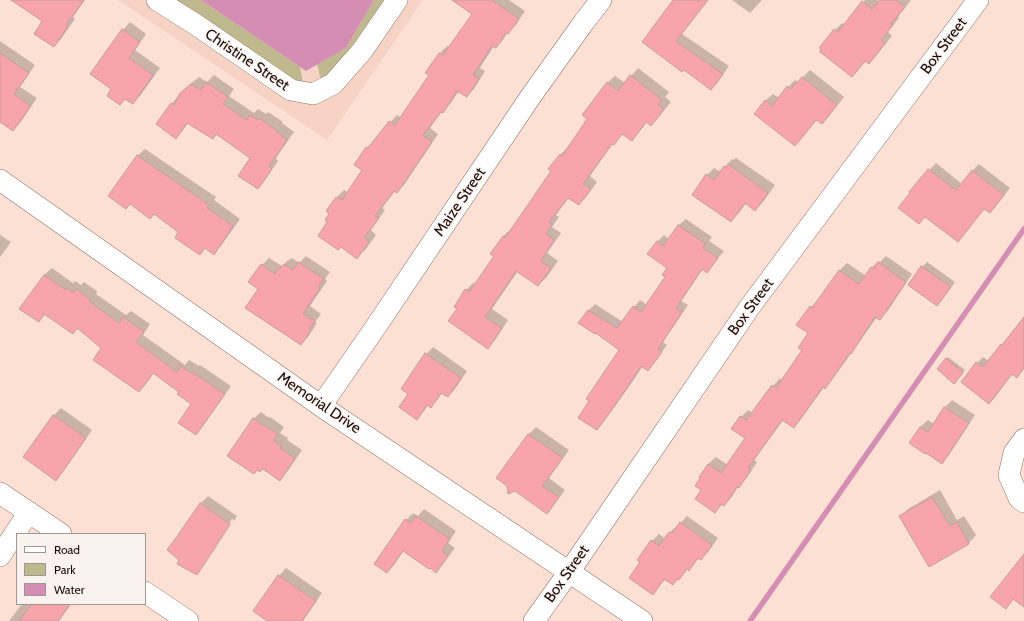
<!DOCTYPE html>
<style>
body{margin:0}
#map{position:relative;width:1024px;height:621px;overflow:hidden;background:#fde0d4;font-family:Cabin,sans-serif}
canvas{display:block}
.legend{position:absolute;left:16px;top:533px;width:130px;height:72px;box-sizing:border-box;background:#faf2ef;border:1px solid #a09693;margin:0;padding:5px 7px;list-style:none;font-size:12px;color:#190d09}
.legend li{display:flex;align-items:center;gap:8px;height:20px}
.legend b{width:20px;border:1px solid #a09693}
</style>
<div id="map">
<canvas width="1024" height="621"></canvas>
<ul class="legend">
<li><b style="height:5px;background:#fff"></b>Road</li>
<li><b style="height:11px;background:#bfb98e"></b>Park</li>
<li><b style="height:11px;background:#d48eb3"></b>Water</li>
</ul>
</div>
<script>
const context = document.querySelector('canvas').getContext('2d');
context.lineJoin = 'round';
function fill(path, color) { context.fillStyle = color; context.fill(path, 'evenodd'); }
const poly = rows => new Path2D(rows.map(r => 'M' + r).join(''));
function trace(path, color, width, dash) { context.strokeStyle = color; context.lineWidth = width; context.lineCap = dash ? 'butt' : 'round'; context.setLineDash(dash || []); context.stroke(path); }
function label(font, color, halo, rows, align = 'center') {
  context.font = font + ' Cabin,sans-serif'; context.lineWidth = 3; context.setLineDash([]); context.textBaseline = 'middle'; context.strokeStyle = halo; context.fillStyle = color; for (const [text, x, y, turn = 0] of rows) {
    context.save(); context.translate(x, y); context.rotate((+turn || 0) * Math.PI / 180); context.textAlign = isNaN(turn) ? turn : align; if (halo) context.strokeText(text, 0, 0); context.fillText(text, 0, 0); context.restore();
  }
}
const built = poly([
 [118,0,423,0,327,140]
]);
const green = poly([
 [170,0,201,0,300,67,303,83,298,82],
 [374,0,384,0,333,73,321,81,317,64,346,48]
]);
const water = poly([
 [201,0,374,0,346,48,306,71]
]);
const shadow = poly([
 [17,0,85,0,73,17,75,19,61,39,54,46,44,20],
 [463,0,509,0,525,11,515,26,507,33,503,40,496,47,494,46,480,68,485,71,474,89,466,96,459,91,450,104,443,112,442,111,430,128,438,134,404,185,397,192,395,191,382,208,385,210,371,230,376,235,365,250,357,257,329,222,331,213,327,211,337,197,344,190,348,192,363,170,367,148,397,115,401,118,430,75,426,73,440,53,447,46,450,48,474,14],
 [674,0,701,0,705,4,682,34,729,66,718,82,711,89,659,19],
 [732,0,762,0,750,13],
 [865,0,877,0,880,2,881,0,911,0,898,17,899,18,888,32,892,36,876,56,869,63,866,61,852,76,835,30,842,23,845,25],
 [130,22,146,34,135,50,160,68,140,96,133,103,113,89,123,30],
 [0,41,35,65,20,87,37,98,20,123,13,130,0,121],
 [638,68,669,92,665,97,671,102,658,118,651,125,647,122,639,132,632,139,623,133,613,143,590,176,597,182,586,197,579,204,569,197,556,215,559,217,552,227,561,233,547,253,558,261,546,278,538,285,518,271,492,309,508,320,495,340,487,347,458,308,466,290,473,283,475,284,495,256,503,236,511,229,512,230,552,171,560,155,568,147,569,148,588,119,607,83,615,76,625,83],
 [810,70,844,97,829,116,822,123,817,119,802,138,795,145,765,101,773,94,779,98,788,87,795,80,798,82],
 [214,75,234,89,229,96,254,113,258,109,266,114,268,112,283,122,282,123,294,132,276,158,278,161,265,180,258,188,251,158,217,134,213,138,189,122,183,130,176,137,157,124,172,103,188,86,199,77,207,82],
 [145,149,216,197,214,200,240,219,221,246,214,253,206,247,199,254,180,231,154,213,131,203,126,208,137,156],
 [736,158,775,185,763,202,755,210,746,203,739,213,731,220,707,175,714,168,721,172,732,159,733,160],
 [936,163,962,184,973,170,979,164,1010,188,996,206,990,212,985,208,964,234,958,241,910,192],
 [686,219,712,237,709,241,724,251,713,265,707,271,703,269,681,301,688,305,663,342,667,345,654,363,643,366,626,391,603,423,597,429,620,349,596,332,580,323,589,310,595,304,623,322,634,307,640,300,647,305,666,277,668,267,648,254,658,241,664,235,669,239,679,225],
 [0,235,11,242,0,257],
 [306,256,330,272,325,279,327,281,310,306,321,314,315,322,317,323,308,337,301,344,259,289,250,282,262,265,269,258,282,266,288,260,289,260,292,258,299,263],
 [886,256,912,274,887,312,879,319,877,317,832,380,825,388,824,387,801,419,794,427,784,419,754,460,757,462,746,479,738,487,731,498,724,505,723,504,715,512,702,490,701,477,700,476,708,464,716,457,728,465,746,438,741,417,748,410,753,413,773,386,780,378,782,380,803,350,809,333,811,307,818,300,819,300,840,270,847,263,866,276,871,268,879,261,880,262],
 [927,262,955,282,942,300,937,305,922,267],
 [52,268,73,283,75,281,81,285,84,282,97,291,96,294,126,315,131,311,150,324,143,335,185,365,189,360,199,366,200,365,231,386,203,426,195,434,193,404,180,391,154,373,146,384,139,391,103,348,78,328,73,332,46,314,38,321,21,309,44,275],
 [1024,319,1024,369,1017,376,1013,373,995,397,989,403,977,363,983,357,989,361],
 [433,347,467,371,455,389,448,396,442,393,438,399,430,406,428,405,424,411,417,419,426,354],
 [948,357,965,370,954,382,938,369],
 [952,400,975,415,949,455,942,462,920,427,928,420,934,424,945,407],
 [61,408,92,430,63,472,56,479,24,457,54,415],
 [261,412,269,418,270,417,284,427,280,433,288,438,287,440,302,450,287,472,280,479,253,419],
 [536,427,569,450,549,478,565,490,554,505,547,513,497,478,529,434],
 [940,490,957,520,964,516,976,535,969,543,929,566,900,517,908,509],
 [208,496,237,516,204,566,197,573,181,560,181,533,201,503],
 [232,519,234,520,203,567,201,567],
 [424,509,456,531,448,543,455,548,443,564,436,571,404,550,394,565,387,572,406,520,413,513,418,516],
 [687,516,718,538,708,552,701,559,699,558,689,569,688,568,673,584,665,579,659,587,652,593,642,562,652,541,659,534,665,539,670,532,677,526,678,526],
 [286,568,322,593,303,621,269,621,279,576],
 [22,604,71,604,59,621,9,621]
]);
const stream = poly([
 [750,621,1024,229]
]);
const building = poly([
 [11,0,84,0,66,25,68,26,54,47,34,34,42,21,11,0],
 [452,0,492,0,519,19,508,34,506,33,496,48,492,46,473,75,479,79,467,97,457,91,443,113,441,112,423,135,432,142,397,193,394,191,375,216,379,218,364,238,369,242,357,259,341,247,338,250,318,236,327,222,325,220,329,214,326,211,336,197,342,200,362,170,354,165,366,147,368,148,389,121,395,125,429,75,425,73,439,53,443,55,472,14,452,0],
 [673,0,708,0,676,41,723,74,711,90,684,70,682,72,642,42,673,0],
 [880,0,896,0,905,7,891,24,893,25,881,40,885,43,869,64,865,61,852,77,820,52,821,49,819,48,834,29,838,32,862,1,872,9,880,0],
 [122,29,140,42,129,58,153,75,133,104,125,99,120,105,107,96,111,89,90,74,122,29],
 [0,53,29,73,14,94,31,106,13,131,0,122,0,53],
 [630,75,662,100,658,105,664,109,651,126,646,122,632,141,622,134,614,145,612,144,583,184,591,189,579,205,568,198,549,222,552,224,546,234,554,240,541,261,551,268,538,286,516,271,485,317,502,328,488,349,448,321,457,309,454,307,465,289,469,292,494,256,490,254,503,236,505,238,551,171,548,169,560,154,562,156,587,119,582,115,607,82,618,91,630,75],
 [802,77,837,105,822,124,816,120,795,146,754,114,765,100,772,106,787,86,791,89,802,77],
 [206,82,228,97,223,104,247,120,250,115,258,120,260,118,276,130,276,131,287,140,269,166,272,169,258,189,238,176,250,158,216,134,213,139,187,123,176,139,156,124,171,103,174,105,180,93,191,84,201,90,206,82],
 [137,155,209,205,207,208,233,226,214,255,205,248,200,255,175,238,178,232,154,214,150,219,130,204,126,209,108,196,137,155],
 [728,164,768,193,755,211,745,203,731,222,692,195,706,174,714,180,724,166,726,167,728,164],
 [928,169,956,190,972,170,1004,195,990,213,984,209,958,242,925,217,919,224,898,208,910,193,909,192,928,169],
 [678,225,706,244,703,248,718,258,707,273,702,269,676,308,682,312,658,349,662,352,648,371,641,366,620,398,597,430,578,418,589,401,586,399,619,350,596,333,595,334,578,323,588,310,617,328,633,306,641,312,665,277,662,275,667,268,647,254,657,241,663,246,678,225],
 [298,262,324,279,319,286,320,288,303,314,315,321,309,329,311,330,301,345,245,308,258,289,248,282,261,264,275,274,280,267,282,267,284,264,293,270,298,262],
 [878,262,906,282,880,320,875,317,851,354,850,353,825,389,823,387,794,428,782,420,748,468,751,470,739,488,737,487,724,506,721,504,715,513,695,499,701,490,695,486,700,478,699,477,708,464,721,473,745,438,731,429,740,416,746,420,772,385,776,388,802,350,798,348,808,333,796,325,810,306,812,308,839,270,859,284,871,267,874,269,878,262],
 [921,266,951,287,937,306,908,285,921,266],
 [44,275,66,290,67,288,74,292,76,289,90,299,89,301,119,323,123,317,144,332,136,342,177,372,181,366,191,373,192,372,225,394,196,435,178,423,191,404,177,394,179,392,153,373,139,392,93,360,101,348,77,328,73,334,44,314,39,322,19,309,44,275],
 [1024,317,1024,368,1017,378,1012,374,989,404,961,382,976,362,983,367,1001,344,1002,345,1024,317],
 [425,353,461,378,448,397,441,393,431,408,427,405,417,420,399,407,408,394,401,389,425,353],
 [946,358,963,373,954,384,937,369,946,358],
 [944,407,969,423,942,464,926,453,925,454,909,443,920,427,928,432,944,407],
 [53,415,86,438,56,481,23,457,53,415],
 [253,418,262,425,262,424,278,434,273,440,282,446,280,448,295,458,280,481,263,469,260,472,257,470,254,474,227,456,253,418],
 [528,434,563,458,542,486,559,497,547,514,515,491,508,494,507,486,496,478,528,434],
 [932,497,950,526,957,522,969,544,929,567,899,516,932,497],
 [200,503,230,524,197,575,177,564,179,560,167,550,178,535,200,503],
 [416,516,450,539,442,551,448,556,436,573,430,568,429,569,403,551,387,573,374,564,405,519,411,523,416,516],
 [680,522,712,545,701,560,698,558,689,571,687,569,679,580,677,579,673,585,664,579,653,595,629,578,640,562,637,560,651,540,659,546,669,532,672,533,680,522],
 [1024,554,1024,607,1013,599,1006,609,990,597,1024,554],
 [278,575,316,601,302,621,267,621,253,611,278,575],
 [32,604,70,604,58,621,19,621,32,604]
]);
const minor = poly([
 [157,0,195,24,291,90,313,94,333,84,362,51,397,0],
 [0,180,321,406,642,621],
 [321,406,377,325,531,96,584,22,601,0],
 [1024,439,1014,453,1009,475,1019,498,1024,502],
 [0,493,61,534],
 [0,556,29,512],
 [145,592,188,621],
 [534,621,569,572,749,308,978,0]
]);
const streetNames = [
 ["Box Street",944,46,-53],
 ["Christine Street",247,60,34],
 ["Maize Street",460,202,-56],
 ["Box Street",751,307,-54],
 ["Memorial Drive",319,403,34],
 ["Box Street",567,574,-55]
];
fill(built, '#f6d3c4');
fill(green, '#bfb98e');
fill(water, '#d48eb3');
fill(shadow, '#0003');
trace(stream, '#d48eb3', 5.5);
fill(building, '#f7a5ab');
trace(building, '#c39e9f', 1);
trace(minor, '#937466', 22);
trace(minor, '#fff', 21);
label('15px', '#190d09', '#faf2ef', streetNames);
</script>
